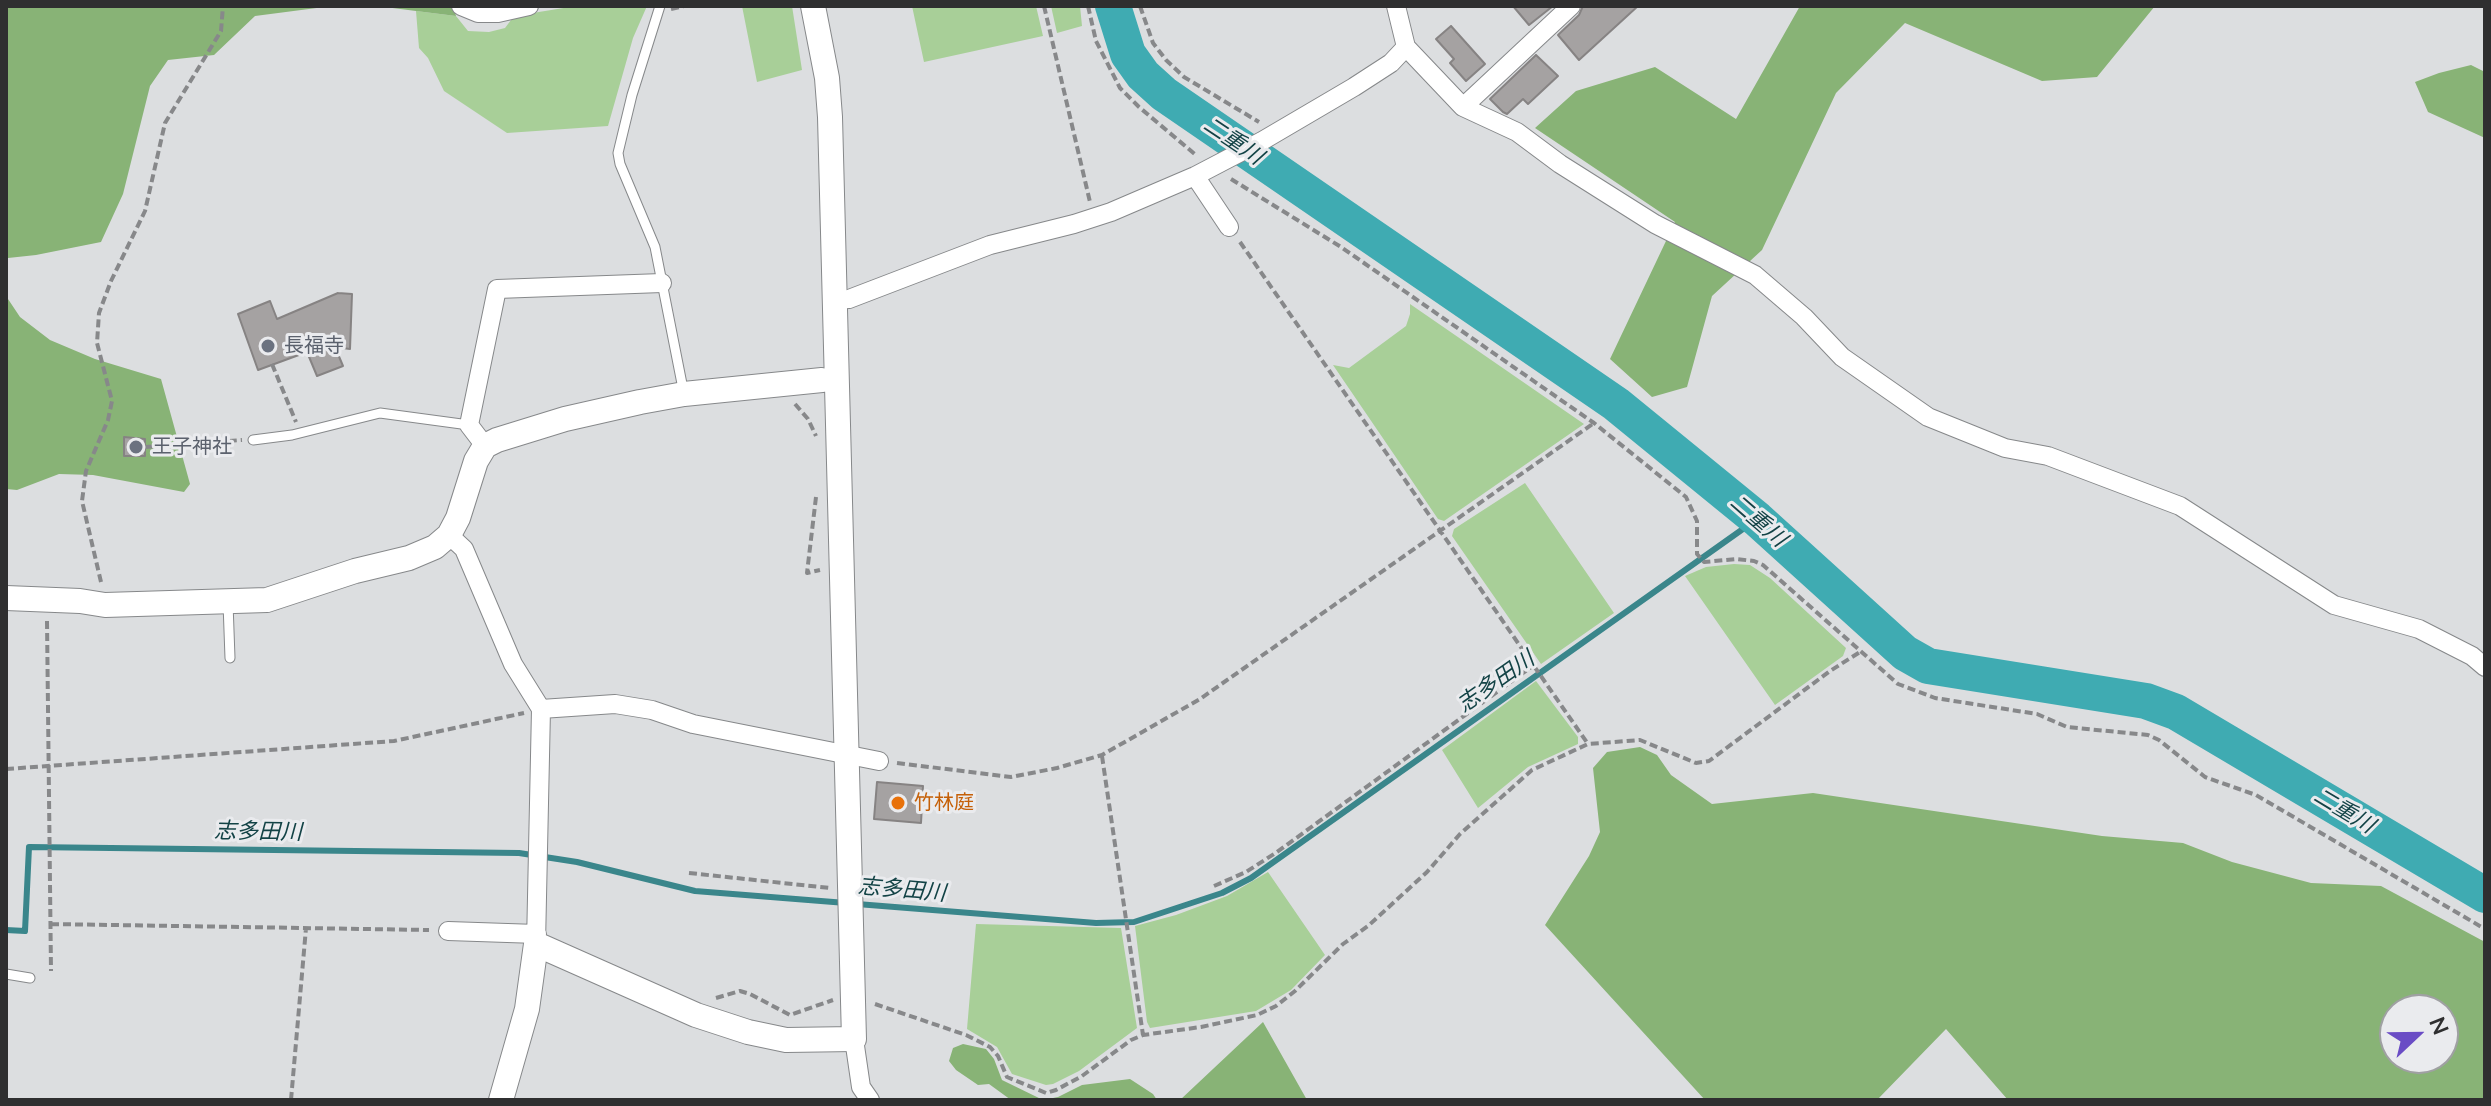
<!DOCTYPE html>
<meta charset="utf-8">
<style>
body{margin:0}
#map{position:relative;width:2491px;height:1106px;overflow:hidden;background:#dcdee0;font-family:Mulish,sans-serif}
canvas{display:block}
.frame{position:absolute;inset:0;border:8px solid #2f2f30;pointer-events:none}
.north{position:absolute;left:2379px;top:994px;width:80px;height:80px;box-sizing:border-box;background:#eaebee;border:2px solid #9fa0a2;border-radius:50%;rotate:68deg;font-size:22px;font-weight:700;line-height:32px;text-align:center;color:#2f2f30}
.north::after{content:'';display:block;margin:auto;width:28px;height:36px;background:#6a4cc5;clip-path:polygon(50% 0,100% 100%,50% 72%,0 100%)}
</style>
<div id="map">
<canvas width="2491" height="1106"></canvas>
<div class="frame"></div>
<div class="north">N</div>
</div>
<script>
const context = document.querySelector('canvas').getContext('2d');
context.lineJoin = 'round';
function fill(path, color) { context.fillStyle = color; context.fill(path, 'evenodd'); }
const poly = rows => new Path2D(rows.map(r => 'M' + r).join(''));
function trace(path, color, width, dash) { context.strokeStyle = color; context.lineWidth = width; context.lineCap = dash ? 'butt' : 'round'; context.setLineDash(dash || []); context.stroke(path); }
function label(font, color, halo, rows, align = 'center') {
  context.font = font + ' Mulish,"Noto Sans JP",sans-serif'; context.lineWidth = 6; context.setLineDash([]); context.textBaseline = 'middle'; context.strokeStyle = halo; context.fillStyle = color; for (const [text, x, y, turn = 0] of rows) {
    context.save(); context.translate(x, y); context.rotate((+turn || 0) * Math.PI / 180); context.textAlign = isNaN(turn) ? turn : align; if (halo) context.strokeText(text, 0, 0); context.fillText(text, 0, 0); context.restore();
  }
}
const green = poly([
 [576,6,647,6,633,38,608,126,507,133,444,91,428,58,419,48,416,11,456,16,468,31,489,32,505,28,514,16],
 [742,6,792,6,802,70,757,82],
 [912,6,1036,6,1043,36,924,62],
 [1051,6,1080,6,1082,26,1057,33],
 [1410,304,1584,424,1444,521,1438,519,1333,365,1349,368,1406,326,1410,314],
 [1525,483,1614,613,1541,664,1452,536,1454,529],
 [1734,564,1750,565,1770,578,1846,648,1843,656,1775,705,1685,576,1706,567],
 [1536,681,1578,737,1578,744,1528,767,1478,808,1442,750],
 [1268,872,1325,955,1291,990,1256,1011,1150,1028,1147,1022,1135,926,1176,915,1227,896],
 [976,924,1121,928,1137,1028,1079,1071,1053,1084,1046,1085,1012,1074,997,1047,967,1029]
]);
const forest = poly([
 [6,6,332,6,255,16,214,55,168,60,150,86,123,194,101,242,36,255,8,258,6,260],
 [377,6,453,6,456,16,416,11],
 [1800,6,2155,6,2097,77,2042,81,1905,23,1836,93,1762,250,1712,296,1687,387,1652,397,1610,359,1675,222,1535,128,1576,91,1655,67,1736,119],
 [2471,65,2485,72,2485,138,2428,112,2415,82,2439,73],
 [6,296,20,317,50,340,95,359,161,379,190,484,184,492,93,475,59,474,17,490,6,489],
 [1640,747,1657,755,1671,775,1712,804,1813,793,2102,836,2183,843,2232,862,2311,883,2381,886,2485,942,2485,1100,2008,1100,1946,1029,1877,1100,1705,1100,1545,925,1589,856,1600,832,1593,768,1607,752],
 [2443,1010,2443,1058,2395,1058,2395,1010],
 [1263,1022,1307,1100,1180,1100],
 [963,1044,986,1049,994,1059,1002,1080,1043,1100,1058,1097,1082,1085,1130,1079,1153,1094,1157,1100,1011,1100,989,1084,978,1085,956,1070,949,1061,953,1048]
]);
const stream = poly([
 [857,904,1096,923,1134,922,1222,893,1251,878,1757,519],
 [6,930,25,931,29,847,519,853,577,862,695,891,846,903]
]);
const river = poly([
 [1113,6,1128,54,1143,75,1164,94,1616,404,1757,519,1905,653,1928,666,2146,701,2176,712,2485,895]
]);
const building = poly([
 [1513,6,1553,6,1529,25,1513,6],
 [1583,6,1638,6,1579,60,1558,35,1579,15,1583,6],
 [1451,26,1485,64,1466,81,1450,63,1454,59,1436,39,1451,26],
 [1536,55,1558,76,1528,104,1523,99,1507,114,1503,112,1490,99,1536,55],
 [338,293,352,294,350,349,335,347,343,366,317,376,307,352,258,370,238,314,270,301,277,319,338,293],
 [124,437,145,439,145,456,124,456,124,437],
 [877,782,923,786,921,823,874,819,877,782]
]);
const path = poly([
 [1044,6,1090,202],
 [1088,6,1096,41,1120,88,1139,107,1197,156],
 [1140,6,1153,43,1166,60,1184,77,1259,122],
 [671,9,684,6],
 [1231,179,1341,247,1594,423,1686,497,1697,521,1697,554,1704,562,1736,559,1754,561,1763,565,1898,684,1935,698,2037,714,2067,727,2148,735,2159,740,2205,777,2256,795,2485,929],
 [1240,242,1588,744],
 [272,364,296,422],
 [795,404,808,419,816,436],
 [145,447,242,440],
 [816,497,807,573,820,570],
 [101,582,82,501,86,471,108,420,112,401,97,343,99,313,111,281,145,211,165,123,221,31,223,6],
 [47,621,51,971],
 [1102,756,1143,1035],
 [897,763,1011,777,1057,768,1102,755,1200,699,1594,423],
 [6,769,394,741,524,713],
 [689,873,830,888],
 [1214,886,1246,872,1277,852,1534,665],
 [51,924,429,930],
 [716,998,740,991,750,994,790,1015,833,1000],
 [875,1004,966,1035,990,1047,998,1056,1007,1077,1046,1093,1056,1090,1082,1076,1131,1040,1143,1035,1201,1027,1257,1015,1276,1006,1295,991,1343,944,1368,926,1427,872,1460,834,1532,770,1588,744,1640,740,1696,763,1709,761,1830,671,1860,652],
 [291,1100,306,928]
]);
const service = poly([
 [660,6,632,95,618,153,620,164,655,247,684,394],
 [253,440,292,435,380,413,469,425],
 [228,603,230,658],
 [6,974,30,978]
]);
const minor = poly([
 [461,6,478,13,498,13,529,6],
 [1396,6,1406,47,1463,107,1517,132,1560,164,1655,224,1755,275,1804,317,1842,357,1928,417,2005,448,2048,456,2180,506,2334,605,2419,629,2472,656,2485,667],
 [1463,107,1571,6],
 [1195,176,1229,227],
 [834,300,849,299,990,245,1074,224,1111,212,1195,176,1262,141,1354,87,1391,63,1406,47],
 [485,446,469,425,497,289,662,283],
 [449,535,464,549,513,664,541,709,536,944],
 [541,709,615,704,652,710,693,724,879,761],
 [448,931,537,934],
 [854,1039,861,1087,870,1100]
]);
const tertiary = poly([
 [6,598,80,601,105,605,267,600,355,571,409,558,435,547,449,535,458,518,476,461,485,446,497,440,565,419,640,402,684,394,822,380],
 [501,1100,527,1009,536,944,696,1015,748,1032,786,1040,854,1039,830,117,827,78,813,6]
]);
const markers = [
 [268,346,8,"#6b7280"],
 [136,447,8,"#6b7280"],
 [898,803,8,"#e8710a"]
];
const worshipNames = [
 ["長福寺",284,346],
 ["王子神社",152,447]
];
const foodNames = [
 ["竹林庭",914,803]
];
const waterNames = [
 ["二重川",1233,141,34],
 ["二重川",1758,521,41],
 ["志多田川",1496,682,-35],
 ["二重川",2344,811,31],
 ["志多田川",258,832,1],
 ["志多田川",902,890,5]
];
fill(green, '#a8cf98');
fill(forest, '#88b376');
trace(stream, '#3a868b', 6);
trace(river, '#3fabb2', 36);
fill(building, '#a5a2a2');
trace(building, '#868383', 2);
trace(service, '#86888a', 11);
trace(minor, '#86888a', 20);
trace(tertiary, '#86888a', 26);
trace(path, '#87888a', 4, [8, 4]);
trace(service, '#fff', 9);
trace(minor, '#fff', 18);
trace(tertiary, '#fff', 24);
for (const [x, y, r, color] of markers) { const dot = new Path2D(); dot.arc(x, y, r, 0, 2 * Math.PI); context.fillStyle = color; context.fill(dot); trace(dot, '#eaebee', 3); }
label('20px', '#5b616d', '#eaebee', worshipNames, 'left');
label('20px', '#c56008', '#eaebee', foodNames, 'left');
label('italic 22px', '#134346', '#eaebee', waterNames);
</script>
